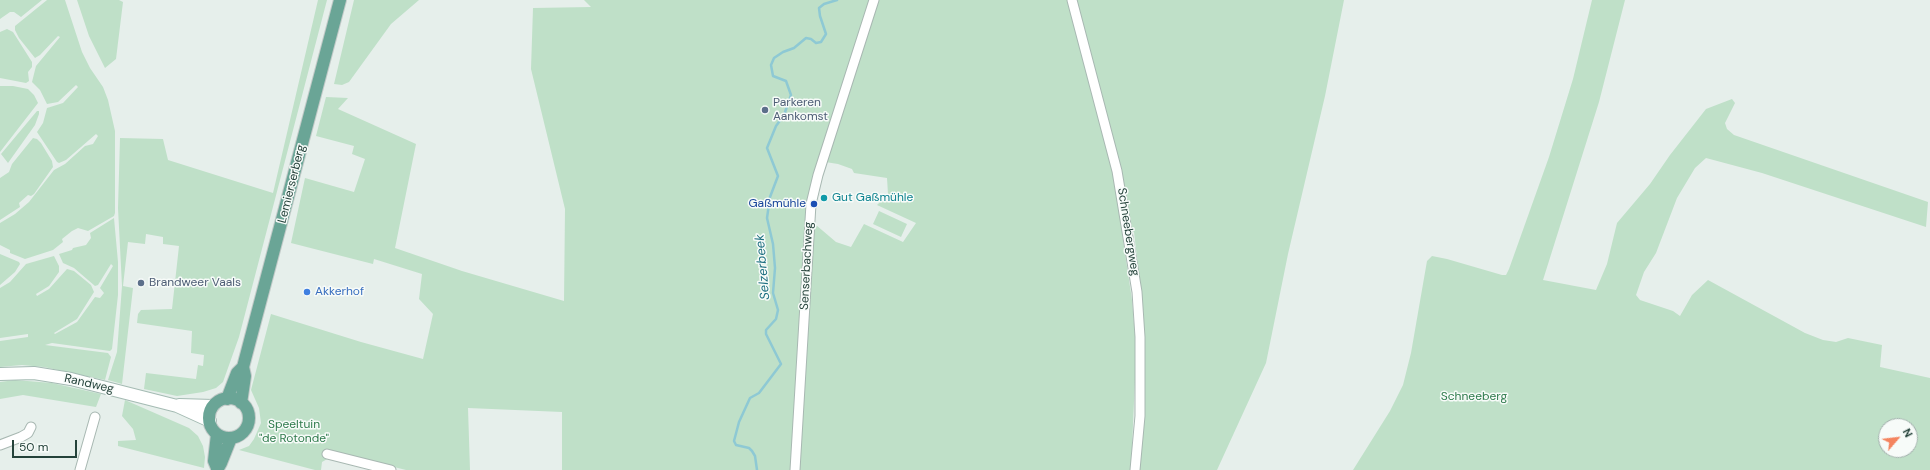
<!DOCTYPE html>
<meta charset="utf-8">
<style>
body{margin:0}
#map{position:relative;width:1930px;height:470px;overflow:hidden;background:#e6efeb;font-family:"DM Sans",sans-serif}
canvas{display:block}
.north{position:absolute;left:1878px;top:418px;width:40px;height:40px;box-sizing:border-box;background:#f7fbf9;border:1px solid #a3b1ad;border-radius:50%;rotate:62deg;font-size:11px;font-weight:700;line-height:16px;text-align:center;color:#24423a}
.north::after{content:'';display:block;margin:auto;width:14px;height:18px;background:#f4845f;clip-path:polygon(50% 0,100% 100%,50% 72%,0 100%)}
.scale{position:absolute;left:12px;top:440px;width:65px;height:18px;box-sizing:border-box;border:2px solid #24423a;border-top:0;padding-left:5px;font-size:12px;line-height:14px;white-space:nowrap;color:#24423a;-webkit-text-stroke:3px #f7fbf9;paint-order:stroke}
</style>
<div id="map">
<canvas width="1930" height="470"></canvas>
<div class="north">N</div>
<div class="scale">50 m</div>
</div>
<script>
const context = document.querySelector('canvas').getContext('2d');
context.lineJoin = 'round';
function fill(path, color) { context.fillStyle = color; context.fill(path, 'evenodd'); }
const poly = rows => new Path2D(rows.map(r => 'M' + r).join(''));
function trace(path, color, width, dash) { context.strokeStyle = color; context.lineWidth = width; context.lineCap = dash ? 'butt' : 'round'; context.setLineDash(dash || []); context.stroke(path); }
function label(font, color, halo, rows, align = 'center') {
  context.font = font + ' "DM Sans",sans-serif'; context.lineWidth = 3; context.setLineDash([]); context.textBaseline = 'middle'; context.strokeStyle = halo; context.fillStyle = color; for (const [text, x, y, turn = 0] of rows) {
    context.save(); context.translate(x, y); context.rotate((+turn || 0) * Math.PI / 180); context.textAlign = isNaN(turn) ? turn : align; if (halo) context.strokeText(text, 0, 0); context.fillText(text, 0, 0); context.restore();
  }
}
const green = poly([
 [0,0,42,0,21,17,14,12,10,12,0,19],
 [47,0,65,0,82,52,90,68,103,87,108,100,115,131,115,213,114,216,88,231,78,228,72,231,62,239,63,242,53,250,25,259,10,253,10,250,0,245,0,223,15,214,29,202,54,170,65,164,85,146,93,144,98,136,96,134,66,160,59,163,57,162,37,132,43,123,47,108,63,103,78,87,76,85,58,102,47,104,40,90,32,82,36,66,60,37,58,36,40,55,35,58,19,38,15,30,15,26],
 [77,0,119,0,123,2,116,59,105,68,89,36],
 [318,0,327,0,239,337,223,382,216,388,203,392,177,396,144,389,146,373,196,379,198,365,203,366,204,355,191,353,192,331,137,323,138,314,141,310,172,309,179,246,163,244,163,237,146,234,145,244,128,242,123,286,133,288,122,384,108,380,117,352,122,286,118,208,120,138,163,139,168,160,273,193],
 [354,0,419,0,391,24,349,82,342,85,334,84],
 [584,0,1344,0,1325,96,1288,254,1266,363,1217,470,1137,470,1143,415,1144,318,1134,232,1122,233,1132,300,1135,335,1135,379,1131,470,562,470,562,412,468,408,470,470,406,470,338,453,322,462,321,470,315,470,239,450,249,446,254,439,261,423,259,408,251,390,271,314,361,342,423,359,433,314,419,299,422,274,374,259,373,264,291,243,305,178,354,192,365,159,352,154,354,146,316,136,326,97,348,98,338,109,416,144,395,248,462,271,564,301,565,209,531,69,533,8,591,7],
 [819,161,838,164,852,169,854,173,887,178,888,194,877,205,916,223,903,242,864,224,851,247,836,242,816,225,812,231,811,237,804,233,807,205],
 [1592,0,1625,0,1599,102,1543,280,1596,290,1607,264,1617,223,1650,184,1670,155,1706,109,1732,99,1735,103,1725,123,1727,129,1734,135,1928,202,1926,227,1762,173,1706,158,1695,168,1677,198,1656,253,1644,272,1636,295,1640,300,1673,311,1680,316,1692,295,1708,280,1805,333,1823,340,1836,342,1848,338,1882,345,1880,367,1930,378,1930,470,1353,470,1390,411,1403,385,1411,353,1427,261,1432,256,1447,259,1502,275,1506,275,1509,269,1549,157,1573,79],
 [1886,426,1910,426,1910,450,1886,450],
 [7,29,13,32,32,62,32,67,28,72,29,81,26,83,0,78,0,32],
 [0,86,13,86,28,89,34,95,38,103,0,152],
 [37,111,39,111,39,114,35,125,8,163,1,154],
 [33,138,37,139,41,143,52,161,53,167,34,194,31,196,28,195,19,203,20,207,0,220,0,178,9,172,12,164],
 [879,211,907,224,901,237,873,224],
 [114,218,118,262,118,295,112,349,110,351,52,343,45,345,108,353,111,357,105,380,44,367,22,365,0,367,0,341,28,337,28,334,0,338,0,288,10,282,26,264,54,256,59,266,59,272,49,286,36,294,37,296,49,289,67,269,74,271,91,285,94,292,77,319,54,333,55,334,77,322,95,297,100,298,104,293,100,288,113,266,111,264,98,285,95,286,74,268,63,263,59,254,72,250,73,248,86,245,91,238,90,233],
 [0,254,19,262,20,264,15,272,0,285],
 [15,380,52,383,101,394,96,407,23,395,0,399,0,382],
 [125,400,189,428,198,436,203,446,205,457,204,468,118,446,118,441,136,440,133,429,122,416]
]);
const stream = poly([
 [757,470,755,456,752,451,749,448,736,445,734,441,739,422,750,398,759,393,781,364,766,334,766,330,776,319,778,310,773,293,775,268,773,244,767,218,770,197,778,176,767,148,776,126,784,115,791,95,786,81,773,76,771,65,774,58,783,52,794,48,806,38,811,39,816,43,821,42,826,34,820,16,819,8,824,4,837,0]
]);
const minor = poly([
 [1072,0,1117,171,1137,292,1140,337,1140,416,1135,470],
 [0,445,21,437,28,433,31,427],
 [327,454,391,470],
 [80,470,95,417],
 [795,470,811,204,818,175,874,0]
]);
const secondary = poly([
 [0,374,34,373,71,379,177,406,210,421],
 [179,405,213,406]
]);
const primary = poly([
 '209 418a20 20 0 1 1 40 0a20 20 0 1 1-40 0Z',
 [227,399,237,373,243,367],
 [241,403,245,376,243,367,340,0],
 [217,468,214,461,217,434],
 [217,470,221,463,231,438]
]);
const markers = [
 [765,110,4,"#5c6f8a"],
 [824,198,4,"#0f9aa8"],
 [814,204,4,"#1a4fb4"],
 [141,283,4,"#5c6f8a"],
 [307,292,4,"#3f7fe0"]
];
const serviceNames = [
 ["Parkeren",773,103],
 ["Aankomst",773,117],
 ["Brandweer Vaals",149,283]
];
const streetNames = [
 ["Lemierserberg",292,184,-76],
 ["Schneebergweg",1128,232,81],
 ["Senserbachweg",807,266,-87],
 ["Randweg",89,384,13]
];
const cultureNames = [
 ["Gut Gaßmühle",832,198]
];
const transitNames = [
 ["Gaßmühle",806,204]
];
const shopNames = [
 ["Akkerhof",315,292]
];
const parkNames = [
 ["Schneeberg",1474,397],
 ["Speeltuin",294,425],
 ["\"de Rotonde\"",294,439]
];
const waterNames = [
 ["Selzerbeek",763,267,-95]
];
fill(green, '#bfe0c8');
trace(stream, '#8ec9d4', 2.5);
trace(minor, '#a8b8b2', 11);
trace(secondary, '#a4bbb3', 14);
trace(primary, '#c2cac8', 14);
trace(minor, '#fff', 9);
trace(secondary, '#fff', 12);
trace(primary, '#6aa596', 12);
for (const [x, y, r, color] of markers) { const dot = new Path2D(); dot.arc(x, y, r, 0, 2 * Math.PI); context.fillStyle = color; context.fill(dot); trace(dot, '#f7fbf9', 1.5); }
label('12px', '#4e5e75', '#f7fbf9', serviceNames, 'left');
label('12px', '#24423a', '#f7fbf9', streetNames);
label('12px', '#0d838f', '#f7fbf9', cultureNames, 'left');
label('12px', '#164399', '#f7fbf9', transitNames, 'right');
label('12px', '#366cbe', '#f7fbf9', shopNames, 'left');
label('12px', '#2d7a4b', '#f7fbf9', parkNames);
label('italic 13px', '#1c6f80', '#f7fbf9', waterNames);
</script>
